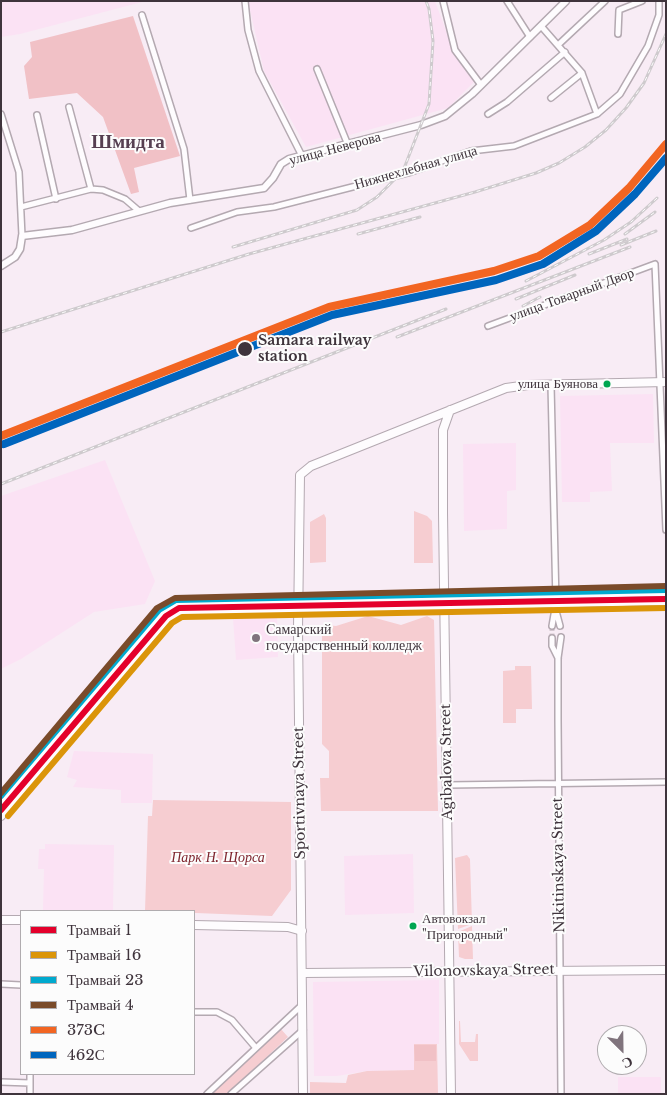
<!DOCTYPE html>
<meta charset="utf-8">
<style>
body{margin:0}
#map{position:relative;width:667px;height:1095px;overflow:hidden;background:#f8ecf5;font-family:"Libre Baskerville",serif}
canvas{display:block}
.frame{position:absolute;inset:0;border:2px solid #3f343c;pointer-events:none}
.legend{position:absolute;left:20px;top:910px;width:175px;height:165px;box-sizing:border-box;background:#fcfcfc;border:1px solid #b0acaf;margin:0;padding:6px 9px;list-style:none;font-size:15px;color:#3f343c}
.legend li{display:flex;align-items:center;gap:10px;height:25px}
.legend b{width:25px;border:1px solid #b0acaf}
.north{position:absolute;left:597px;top:1025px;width:50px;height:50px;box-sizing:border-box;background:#fcfcfc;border:1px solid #b0acaf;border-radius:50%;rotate:157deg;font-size:14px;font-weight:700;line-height:20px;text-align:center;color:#3f343c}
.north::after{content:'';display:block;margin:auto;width:18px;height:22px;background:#80747d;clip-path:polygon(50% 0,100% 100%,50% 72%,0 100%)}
</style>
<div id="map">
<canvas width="667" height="1095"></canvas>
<div class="frame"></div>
<ul class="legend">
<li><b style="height:6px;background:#e4002b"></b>Трамвай 1</li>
<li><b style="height:6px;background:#db9509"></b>Трамвай 16</li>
<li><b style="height:6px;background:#00a9ce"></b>Трамвай 23</li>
<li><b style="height:6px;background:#7a4b2a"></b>Трамвай 4</li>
<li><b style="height:6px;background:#f26522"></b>373C</li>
<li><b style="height:6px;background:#0065bd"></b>462С</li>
</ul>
<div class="north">С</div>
</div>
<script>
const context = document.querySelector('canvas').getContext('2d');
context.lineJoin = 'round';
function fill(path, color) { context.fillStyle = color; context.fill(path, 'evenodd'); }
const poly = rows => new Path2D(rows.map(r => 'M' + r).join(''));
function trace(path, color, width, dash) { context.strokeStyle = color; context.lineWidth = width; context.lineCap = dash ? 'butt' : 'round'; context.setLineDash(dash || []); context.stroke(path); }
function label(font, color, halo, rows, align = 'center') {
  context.font = font + ' "Libre Baskerville",serif'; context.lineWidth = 4; context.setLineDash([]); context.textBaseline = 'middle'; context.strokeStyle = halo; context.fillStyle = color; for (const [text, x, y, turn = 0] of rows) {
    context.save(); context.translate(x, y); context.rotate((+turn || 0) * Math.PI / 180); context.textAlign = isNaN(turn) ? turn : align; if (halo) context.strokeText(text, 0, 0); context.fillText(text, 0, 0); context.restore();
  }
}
const built = poly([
 [1,1,146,1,20,34,1,37],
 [248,1,435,1,453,50,476,80,448,108,306,147,264,71],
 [653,394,654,443,610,443,612,491,590,492,590,502,562,502,560,396],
 [516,443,516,490,507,491,507,529,464,531,463,444],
 [105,460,155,581,145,604,94,612,21,659,1,669,1,496],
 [277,617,278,657,236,660,233,618],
 [74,751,153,754,152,803,121,803,121,790,73,787,77,780,67,777],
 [45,844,114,845,113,911,43,910,44,869,38,869,39,849,45,849],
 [413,854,414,913,345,915,344,856],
 [439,980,439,1044,414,1044,414,1070,367,1071,337,1076,314,1076,313,982],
 [618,1077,661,1077,661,1094,618,1094]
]);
const green = poly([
 [414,511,427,516,432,521,433,563,414,563],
 [324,514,326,518,326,562,310,563,310,522],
 [368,616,401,625,427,616,434,620,438,811,321,811,320,778,329,778,329,751,322,744,322,633,326,625,336,626],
 [515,666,531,666,532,709,516,709,516,723,503,723,503,671,515,670],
 [153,800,291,802,291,890,272,916,145,911,148,816,152,816],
 [467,855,470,859,472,924,458,929,455,858],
 [472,926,473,959,465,959,459,957,458,932],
 [459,1021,460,1021,461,1042,475,1042,476,1034,478,1034,478,1061,470,1061,459,1044],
 [280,1028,288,1037,227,1094,210,1094],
 [414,1044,437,1044,438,1094,310,1094,310,1082,346,1083,348,1075,367,1071,414,1070]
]);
const forest = poly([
 [133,16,180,156,134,168,139,192,131,194,103,117,77,93,29,99,24,66,32,57,30,42],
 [414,1045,436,1045,436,1061,415,1061]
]);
const minorTunnel = poly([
 [552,626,552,638]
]);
const minor = poly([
 [245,1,248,30,259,71,302,156],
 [443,1,455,50,481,85],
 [507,1,530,37],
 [142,15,184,149,190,200],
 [541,26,582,73,597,114],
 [618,34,619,10,642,1],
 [558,45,605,1],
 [317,69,348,145],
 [551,98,582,73],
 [69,107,91,189],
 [1,114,19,172,22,236],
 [488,114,507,102,565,52],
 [37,115,56,199],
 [21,207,91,189,103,190,125,199,139,211],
 [191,228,237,212,274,207,411,172,471,151,514,146,597,114,620,94,648,46,659,15,659,1],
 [488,326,655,264,666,530],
 [551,385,556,603,552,626],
 [556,611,560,626],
 [552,638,552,646,558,658],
 [448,785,666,782],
 [1,984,21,985],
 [194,1012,217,1012,232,1020,256,1048],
 [1,1082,30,1083],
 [30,1094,30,1074],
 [207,1094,302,1005],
 [231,1094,303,1030],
 [561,1094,558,720,558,658,561,637]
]);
const tertiary = poly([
 [1,266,15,257,20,249,22,236,72,230,170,203,264,188,273,178,281,164,289,159,421,125,445,116,472,94,566,1]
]);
const secondary = poly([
 [1,801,157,620,173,605,186,602,666,592],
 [1,816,165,621,179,612,666,601],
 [1,920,21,920],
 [194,925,288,927,302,931],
 [303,973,666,970]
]);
const primary = poly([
 [450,410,443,430,443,513,451,1094],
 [303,1094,298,629,300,475,311,466,506,388,528,385,666,382]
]);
const rail = poly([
 [358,234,420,217],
 [625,234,655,212],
 [621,245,656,231],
 [233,247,357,210,377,197,403,171,429,104,433,41,429,9,426,1],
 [589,254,627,239],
 [526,281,604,240,631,222,657,198],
 [516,299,575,275],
 [523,306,540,297],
 [1,332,249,254,475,192,536,173,559,163,585,147,606,130,626,108,644,83,666,34],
 [397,337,630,247],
 [1,484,446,309]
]);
const rail1 = poly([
 [1,436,329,307,494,271,539,256,590,225,629,188,666,144]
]);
const rail2 = poly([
 [4,444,332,315,496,280,543,264,596,231,635,194,666,158]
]);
const tram1 = poly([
 [1,810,166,616,179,608,666,599]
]);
const tram2 = poly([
 [8,816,172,623,182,617,666,608]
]);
const tram3 = poly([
 [1,796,159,610,176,600,666,590]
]);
const tram4 = poly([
 [1,793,157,608,175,598,666,586]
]);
const markers = [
 [245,349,8,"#3f343c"],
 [607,384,4.5,"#00a651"],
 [256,638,5,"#80747d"],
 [413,926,4.5,"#00a651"]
];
const busNames = [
 ["улица Буянова",598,384],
 ["Автовокзал",422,919,"left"],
 ["\"Пригородный\"",422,935,"left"]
];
const streetNames = [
 ["улица Неверова",335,149,-15],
 ["Нижнехлебная улица",416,168,-16],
 ["улица Товарный Двор",572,295,-20],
 ["Agibalova Street",447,762,-91],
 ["Sportivnaya Street",300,793,-91],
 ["Nikitinskaya Street",559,865,-91],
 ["Vilonovskaya Street",484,971,-1]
];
const stopNames = [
 ["Samara railway",258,341],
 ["station",258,357]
];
const poiNames = [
 ["Самарский",266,630],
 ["государственный колледж",266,646]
];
const parkNames = [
 ["Парк Н. Щорса",218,858]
];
const districtNames = [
 ["Шмидта",128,143]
];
fill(built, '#fbe2f4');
fill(green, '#f6cdd1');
fill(forest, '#f1c1c6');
trace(minorTunnel, '#d3c7d0', 5, [5, 2.5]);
trace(minor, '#b4a9b1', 8);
trace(tertiary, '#b4a9b1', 9);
trace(secondary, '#b4a9b1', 10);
trace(primary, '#b4a9b1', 10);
trace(minor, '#fefcfe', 5);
trace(tertiary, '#fefcfe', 6);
trace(secondary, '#fefcfe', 8);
trace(primary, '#fefcfe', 8);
trace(rail, '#cecacd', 3);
trace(rail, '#fcfcfc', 1, [4]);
trace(rail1, '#f26522', 8);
trace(rail2, '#0065bd', 8);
trace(tram1, '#e4002b', 6);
trace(tram2, '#db9509', 6);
trace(tram3, '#00a9ce', 6);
trace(tram4, '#7a4b2a', 6);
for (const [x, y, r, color] of markers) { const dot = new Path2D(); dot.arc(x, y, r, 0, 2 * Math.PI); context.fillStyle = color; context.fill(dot); trace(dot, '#fcfcfc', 2); }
label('13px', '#3f343c', '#fcfcfc', busNames, 'right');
label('14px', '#3f343c', '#fcfcfc', streetNames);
label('bold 14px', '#3f343c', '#fcfcfc', stopNames, 'left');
label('14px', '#3f343c', '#fcfcfc', poiNames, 'left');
label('italic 14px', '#7e252e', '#fcfcfc', parkNames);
label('bold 19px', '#563f51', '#fcfcfc', districtNames);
</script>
